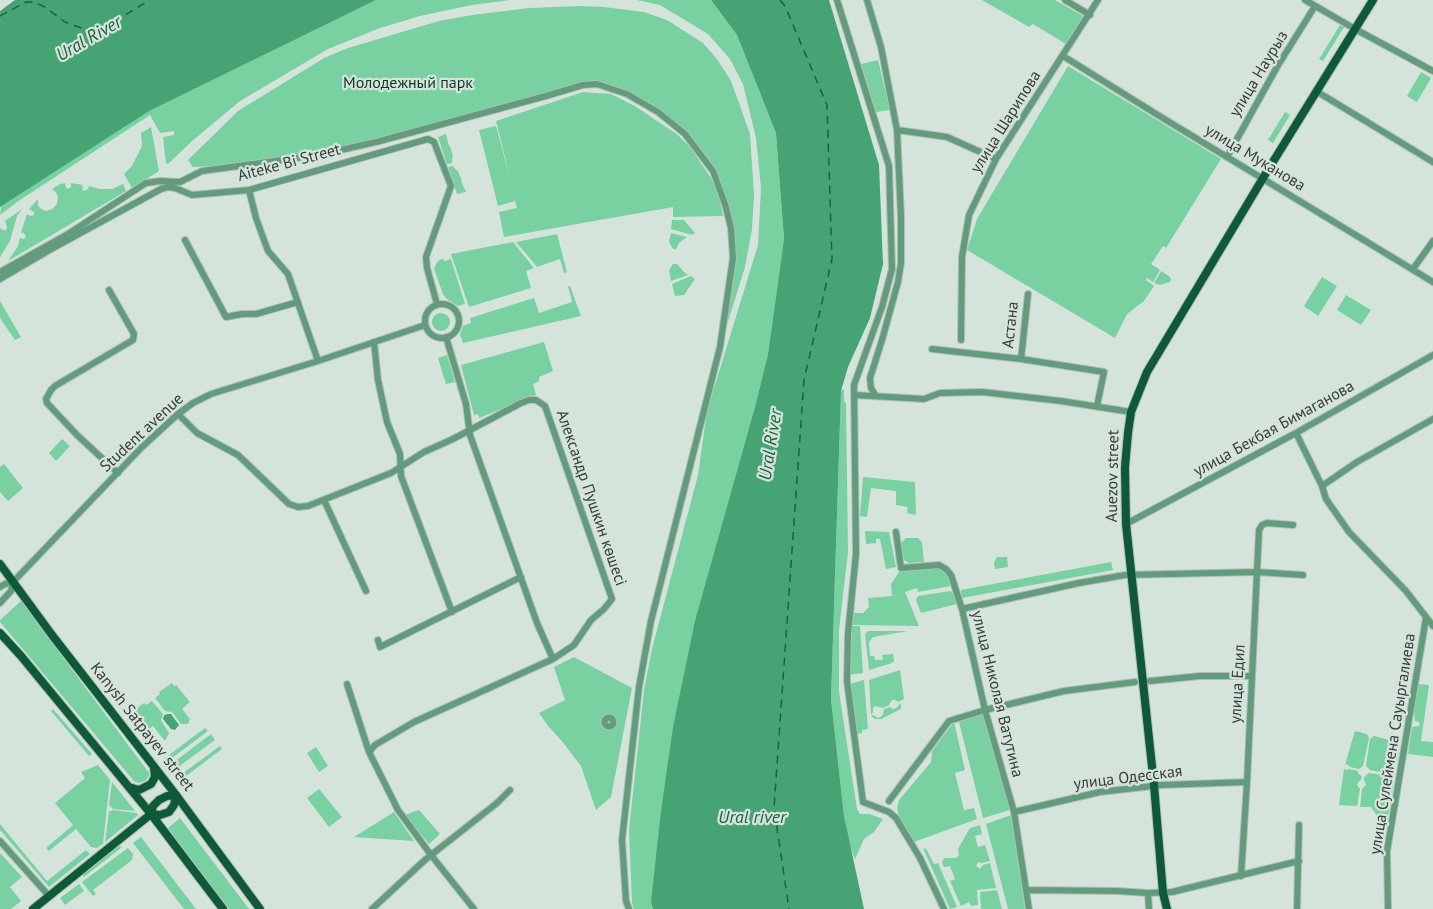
<!DOCTYPE html>
<meta charset="utf-8">
<style>
body{margin:0}
canvas{display:block;background:#d5e4db}
</style>
<canvas width="1433" height="909"></canvas>
<script>
const context = document.querySelector('canvas').getContext('2d');
context.lineJoin = 'round';
function fill(path, color) { context.fillStyle = color; context.fill(path, 'evenodd'); }
const poly = rows => new Path2D(rows.map(r => 'M' + r).join(''));
function trace(path, color, width, dash) { context.strokeStyle = color; context.lineWidth = width; context.lineCap = dash ? 'butt' : 'round'; context.setLineDash(dash || []); context.stroke(path); }
function label(font, color, halo, rows, align = 'center') {
  context.font = font + ' "PT Sans",sans-serif'; context.lineWidth = 4.5; context.setLineDash([]); context.textBaseline = 'middle'; context.strokeStyle = halo; context.fillStyle = color; for (const [text, x, y, turn = 0] of rows) {
    context.save(); context.translate(x, y); context.rotate((+turn || 0) * Math.PI / 180); context.textAlign = isNaN(turn) ? turn : align; if (halo) context.strokeText(text, 0, 0); context.fillText(text, 0, 0); context.restore();
  }
}
const green = poly([
 [376,0,510,0,472,5,420,16,380,28,328,49,240,101,191,142,169,163,166,164,163,137,174,135,174,131,160,133,150,115,20,200,0,215,1,206,148,111],
 [637,0,711,0,737,35,776,133,784,239,768,354,755,407,651,902,653,909,634,909,632,903,629,830,644,690,652,649,698,475,707,411,758,245,761,188,756,138,743,84,730,59,708,34,660,5],
 [982,0,1055,0,1083,16,1066,44,1033,24,1029,27],
 [580,6,604,7,644,12,667,20,703,43,717,59,731,81,750,134,754,195,752,229,745,267,720,347,733,258,731,228,717,182,685,134,658,112,627,94,597,84,380,141,257,164,193,167,188,160,238,111,324,58,348,48,439,21,472,15,529,8],
 [1340,25,1344,27,1323,61,1319,59],
 [878,60,890,110,876,112,861,64],
 [1068,66,1221,159,1166,248,1163,246,1151,264,1160,270,1153,282,1147,278,1146,280,1154,286,1144,301,1127,314,1115,338,967,250,977,219],
 [1421,72,1431,78,1417,102,1407,96],
 [583,92,611,94,635,106,678,135,690,147,711,178,719,196,723,216,673,217,673,207,504,237,499,212,517,208,515,201,498,206,479,130,496,126,512,186,496,121],
 [1285,112,1290,115,1273,143,1268,140],
 [151,127,159,171,132,188,124,174,132,166,142,146,141,133],
 [446,134,449,146,450,146,453,156,452,158,452,163,447,164,438,137],
 [453,166,456,170,458,171,462,181,461,181,466,192,457,194,448,167],
 [66,183,65,185,67,189,71,187,71,183,83,185,82,189,84,191,88,189,89,186,100,189,112,189,123,184,126,191,8,261,18,246,20,238,24,239,26,237,24,233,21,233,27,214,31,216,34,215,34,212,29,209,38,199,38,205,41,209,46,211,52,209,57,204,58,198,56,192,52,189,60,184],
 [22,209,17,216,10,241,0,257,0,228,3,230,6,230,7,227,5,221],
 [672,220,684,220,695,233,692,235,671,229],
 [671,233,687,237,679,243,676,249,673,249,669,242],
 [557,234,567,272,564,273,560,259,537,267,516,242],
 [513,242,534,268,526,271,531,288,469,307,451,254],
 [443,258,444,261,451,259,465,304,458,306,447,299,443,294,434,269,437,262],
 [673,264,677,264,684,272,688,275,671,281,669,270],
 [1161,271,1169,276,1171,279,1170,282,1160,285,1154,283],
 [691,276,695,279,684,295,675,296,672,284],
 [1322,277,1337,286,1318,316,1304,306],
 [568,286,570,286,581,316,463,343,460,335,463,326,471,323,470,318,534,298,539,313,572,302],
 [1346,295,1371,310,1361,325,1337,310],
 [0,301,21,337,15,340,0,318],
 '432 322a9 9 0 1 1 18 0a9 9 0 1 1-18 0Z',
 [544,342,553,371,539,377,539,381,533,384,536,395,479,418,478,414,474,415,461,365],
 [447,355,455,382,446,384,438,358],
 [844,389,844,401,846,404,848,552,839,630,839,692,857,809,860,814,869,814,883,819,874,832,864,839,855,859,849,844,844,816,831,699,841,391],
 [62,439,70,446,56,461,49,453],
 [4,464,23,488,8,501,0,492,0,467],
 [863,477,915,482,916,515,907,513,908,507,896,505,896,491,871,488,867,517,860,516],
 [865,531,889,532,896,567,886,569,880,539,876,539,876,543,866,544],
 [906,538,918,538,922,542,924,562,909,563,904,560,901,543],
 [997,557,1007,557,1008,567,995,569,994,563],
 [1111,562,1113,570,962,598,961,590],
 [936,567,942,569,948,575,951,586,918,592,917,588,905,592,919,626,853,625,853,613,863,613,869,607,868,598,892,596,891,584,899,572],
 [950,591,954,593,957,604,921,613,916,600,918,596],
 [21,601,149,773,149,776,145,781,138,783,134,781,0,622,0,620],
 [851,626,860,626,863,673,849,675],
 [868,631,908,631,873,637,869,642,870,656,874,656,875,660,883,660,882,655,893,654,894,661,892,663,869,670,865,634],
 [574,657,632,688,611,797,596,810,581,766,561,740,549,727,539,713,565,700,554,667],
 [900,670,904,699,898,702,895,700,892,700,889,705,883,708,875,706,873,708,873,713,871,714,869,680],
 [864,680,868,729,862,730,862,733,856,734,850,684],
 [172,683,174,686,176,685,190,702,182,709,190,719,188,724,181,724,172,712,165,711,155,698,160,694,159,692],
 [1418,684,1429,685,1421,741,1433,742,1433,757,1408,754,1412,727,1419,726,1420,725,1419,722,1415,721,1414,711],
 [152,701,163,714,161,720,169,733,165,741,153,726,146,731,140,723,135,724,128,715,144,703,146,705],
 [901,703,901,708,899,710,881,719,875,719,871,716,873,715,878,718,880,717,883,715,884,709,890,707,893,709,896,708],
 [53,709,92,754,89,756,51,711],
 [984,714,1010,810,983,818,959,722],
 [954,722,965,770,955,773,964,810,974,808,977,819,914,842,899,817,897,808,899,800,931,762,932,751],
 [205,728,208,731,168,761,165,758],
 [1355,731,1367,734,1369,738,1363,766,1359,769,1350,767,1347,764,1345,765],
 [211,734,215,740,174,770,170,765],
 [1374,736,1400,743,1397,763,1393,763,1391,774,1370,770,1366,766,1370,739],
 [220,746,222,749,182,779,179,776],
 [316,747,328,766,319,772,307,753],
 [98,765,110,780,103,844,97,848,91,847,76,829,49,851,46,848,73,825,55,803,85,778,81,772],
 [1344,769,1346,770,1349,769,1358,771,1358,773,1362,777,1361,780,1358,782,1357,785,1360,789,1357,806,1339,805],
 [1369,773,1390,776,1394,780,1386,829,1371,807,1360,807,1362,789,1366,785,1364,780,1364,777],
 [112,782,135,811,113,809,109,805],
 [319,789,342,817,329,827,307,798],
 [112,810,137,813,138,815,105,842,109,811,112,811],
 [419,810,440,834,429,844,405,815],
 [394,812,414,841,354,837],
 [1011,815,1022,888,1025,909,1008,909,986,824],
 [180,818,249,909,229,909,168,828],
 [0,824,47,881,86,850,90,854,49,887,0,830],
 [980,825,982,834,975,836,978,847,985,845,990,861,982,863,978,862,976,866,980,869,983,865,990,863,996,888,977,890,978,905,971,906,969,902,961,906,950,881,955,879,950,866,944,867,942,863,944,858,956,858,959,855,958,849,970,828],
 [141,837,196,909,184,909,133,843],
 [118,846,122,847,84,877,82,874],
 [128,848,133,854,132,860,93,890,96,894,93,896,82,882],
 [923,848,926,849,934,864,938,863,957,907,950,909],
 [0,853,22,877,10,887,21,901,11,909,0,909],
 [79,884,84,891,65,905,60,898],
 [997,890,1002,909,981,909,980,892]
]);
const water = poly([
 [15,0,376,0,149,111,0,207,0,11],
 [711,0,829,0,879,165,883,264,870,318,848,367,841,391,831,699,844,816,864,909,653,909,651,902,661,811,673,727,695,621,755,407,768,354,784,239,776,133,737,35],
 [168,714,171,714,179,725,175,730,171,729,163,719,164,715]
]);
const ferry = poly([
 [780,0,785,6,827,105,832,259,804,380,774,808,789,909],
 [0,16,26,2,34,2,45,7,65,22,84,29,105,27,150,0]
]);
const minor = poly([
 [837,0,889,166,892,269,882,307,854,385,856,554,848,634,847,681,863,802,889,812,896,818,920,858,944,909],
 [867,0,881,47,897,130,901,216,901,263,898,282,882,340,870,378,871,388,876,396],
 [1065,0,1090,15],
 [1305,0,1355,29,1433,71],
 [1063,56,1161,117,1433,282],
 [1316,91,1433,162],
 [897,130,947,137,996,159],
 [1227,157,1277,67,1315,6],
 [249,190,256,218,268,251,288,274,318,361],
 [185,240,226,317,242,314,256,314,298,302],
 [1413,269,1433,241],
 [0,272,68,234,146,183,160,181,180,182,202,171,319,155,380,141,546,96,583,85,597,84,627,94,658,112,685,134,713,171,725,204,731,228,733,258,720,347,651,621,639,687,622,840,626,901,629,909],
 [0,279,53,248,161,189,168,187,175,188,192,195,249,190,428,139,434,142,451,186,426,257,427,268,437,304],
 [109,290,134,334,133,340,55,386,51,390,46,399,47,403,77,435,118,473],
 '425 321a17 17 0 1 1 34 0a17 17 0 1 1-34 0Z',
 [446,337,466,404,470,435,537,623,553,659],
 [961,340,962,257,969,215,996,159,1098,0],
 [374,342,378,380,387,422,400,454,401,476,452,612],
 [932,349,1021,359,1104,372,1097,406],
 [1021,359,1028,294],
 [854,395,924,399,940,393,982,392,1061,401,1131,412],
 [178,414,197,433,238,455,289,504,298,507,308,506,391,473,424,452,453,439,521,403,529,400,536,400,545,406,612,599,604,609,591,620,574,645,553,659,414,722,375,745,369,752,398,810,431,855,474,909],
 [1296,433,1322,486,1326,499,1349,532,1406,591,1433,626],
 [1322,486,1357,462,1433,419],
 [324,500,366,591],
 [1126,524,1296,433,1433,355],
 [896,532,901,568,939,565,946,569,951,575,962,609,985,710,1014,812,1029,909],
 [13,582,142,447,178,414,193,403,211,394,318,361,425,325],
 [0,587,5,584,13,582,11,591,0,603],
 [962,609,1079,583,1125,575,1257,572,1303,575],
 [378,640,380,647,521,577],
 [1150,681,1200,676,1252,676],
 [347,684,369,752],
 '604.5 722a4.5 4.5 0 1 1 9 0a4.5 4.5 0 1 1-9 0Z',
 [889,801,949,721,985,710,1064,691,1135,682],
 [1014,812,1100,792,1162,785,1247,782],
 [0,841,49,896],
 [1241,876,1247,782,1259,530,1262,525,1267,523,1293,525],
 [1027,890,1117,891,1148,893,1172,892,1299,861],
 [1148,893,1149,909],
 [372,909,426,859,497,803,510,790],
 [1297,909,1299,825],
 [1388,909,1387,851,1426,618]
]);
const major = poly([
 [0,564,52,635,176,795,260,909],
 [0,633,21,656,151,814,223,909],
 [129,787,139,790,151,784,155,777,154,768],
 [151,814,160,815,169,812,174,805,176,795],
 [151,814,153,806,159,800,167,796,176,795],
 [33,909,151,814],
 [1167,909,1163,893,1154,785,1126,524,1125,467,1128,433,1131,412,1147,372,1263,178,1373,0]
]);
const streetNames = [
 ["улица Наурыз",1259,74,-59],
 ["улица Шарипова",1006,122,-58],
 ["улица Муканова",1255,158,31],
 ["Aiteke Bi Street",289,163,-15],
 ["Астана",1011,325,-84],
 ["улица Бекбая Бимаганова",1274,429,-29],
 ["Student avenue",142,433,-43],
 ["Auezov street",1113,476,-89],
 ["Александр Пушкин көшесі",591,498,71],
 ["улица Едил",1238,684,-87],
 ["улица Николая Ватутина",997,694,76],
 ["Kanysh Satpayev street",142,727,52],
 ["улица Сулеймена Сауыргалиева",1393,744,-81],
 ["улица Одесская",1128,778,-7]
];
const parkNames = [
 ["Молодежный парк",408,83]
];
const waterNames = [
 ["Ural River",89,39,-30],
 ["Ural River",771,445,-81],
 ["Ural river",752,818]
];
fill(green, '#79d0a1');
fill(water, '#46a374');
trace(ferry, '#1d6141', 1.5, [8, 6]);
trace(minor, '#b2bfb8', 8);
trace(major, '#b2bfb8', 10);
trace(minor, '#629c7c', 6);
trace(major, '#0e5938', 8);
label('16px', '#373d3a', '#d5e4db', streetNames);
label('16px', '#0f3723', '#d5e4db', parkNames);
label('italic 18px', '#1d6141', '#d5e4db', waterNames);
</script>
